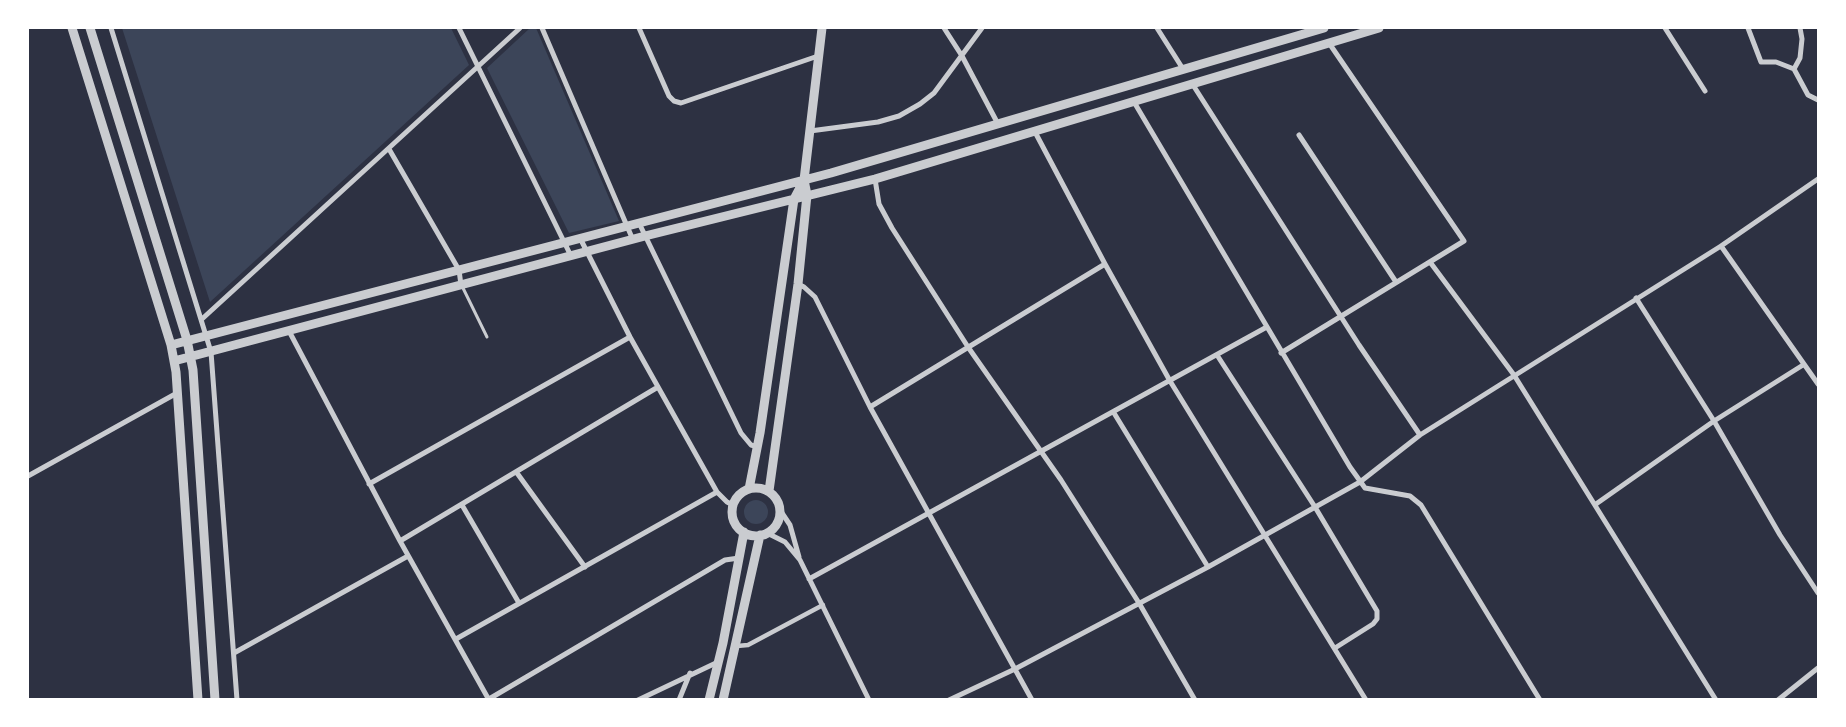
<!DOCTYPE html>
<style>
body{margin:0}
#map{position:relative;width:1846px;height:727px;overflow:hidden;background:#2d3142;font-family:Georgia,serif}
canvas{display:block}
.frame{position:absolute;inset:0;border:29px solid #fff;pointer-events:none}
</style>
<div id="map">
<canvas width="1846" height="727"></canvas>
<div class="frame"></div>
</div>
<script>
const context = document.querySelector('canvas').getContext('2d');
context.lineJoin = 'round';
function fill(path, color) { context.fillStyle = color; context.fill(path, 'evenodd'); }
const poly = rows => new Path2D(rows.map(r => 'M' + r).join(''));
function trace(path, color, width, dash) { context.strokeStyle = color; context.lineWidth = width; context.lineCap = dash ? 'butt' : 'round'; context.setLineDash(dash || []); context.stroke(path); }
const green = poly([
 [122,28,451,28,469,65,210,302],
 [530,28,536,28,619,221,569,233,487,68],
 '744 512a12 12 0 1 1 24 0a12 12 0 1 1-24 0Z'
]);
const service = poly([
 [462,286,487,337]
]);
const pedestrian = poly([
 [737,646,748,645,823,605]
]);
const minor = poly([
 [111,28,211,352,237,700],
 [459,28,571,256],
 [542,28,633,240],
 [639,28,669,96,674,101,681,103,818,56],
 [944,28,962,56,998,124],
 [1157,28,1183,69],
 [1665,28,1705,91],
 [1748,28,1761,62,1776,62,1794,69,1808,95,1818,100],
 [1794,69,1800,58,1802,39,1800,28],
 [1193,85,1359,345,1420,435],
 [1134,102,1350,467,1365,488,1410,496,1421,505,1540,700],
 [810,131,878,122,899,116,920,104,934,93,982,28],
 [1035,132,1105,264,1170,381,1366,700],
 [1299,135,1396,282],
 [389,149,459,270,461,285],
 [875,179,879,204,892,228,968,347,1061,480,1139,603,1195,700],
 [639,223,741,433,751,445,758,447],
 [580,238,630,337,717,492,727,502,733,505],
 [1721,246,1818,384],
 [1430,262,1514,375,1716,700],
 [798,284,804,287,815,297,870,407,1032,700],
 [1636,298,1714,421,1780,535,1818,593],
 [202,319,520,28],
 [289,331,400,541,489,700],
 [1281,353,1464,241,1329,43],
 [1217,355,1315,507,1377,611,1377,619,1373,624,1335,648],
 [870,407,1105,264],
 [1114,413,1208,567],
 [517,473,585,567],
 [28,476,177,393],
 [369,484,630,337],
 [1596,504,1714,421,1803,365],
 [462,505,519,603],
 [780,510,790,525,799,557],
 [767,533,785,542,800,560,869,700],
 [400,541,658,387],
 [809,579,1265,328],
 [456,639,717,492],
 [234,653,408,556],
 [489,699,725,560,739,558],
 [638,700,718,662],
 [679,700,690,673],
 [949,700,1015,669,1208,567,1360,482,1420,435,1721,246,1818,179],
 [1778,700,1818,668]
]);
const tertiary = poly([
 [72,28,171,345,176,372,198,700],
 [90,28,187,340,193,370,215,700],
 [171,345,831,173,1324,28],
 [174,361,645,236,875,179,1379,28],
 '732 512a24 24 0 1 1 48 0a24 24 0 1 1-48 0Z',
 [749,489,760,433,794,199,804,180],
 [769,491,798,284,807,195,804,180,822,28],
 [709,700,723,643,744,532],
 [723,700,760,535]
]);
fill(green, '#3c4559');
trace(service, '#caccd0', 3);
trace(pedestrian, '#caccd0', 4.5);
trace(minor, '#caccd0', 5);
trace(tertiary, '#caccd0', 9);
</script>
